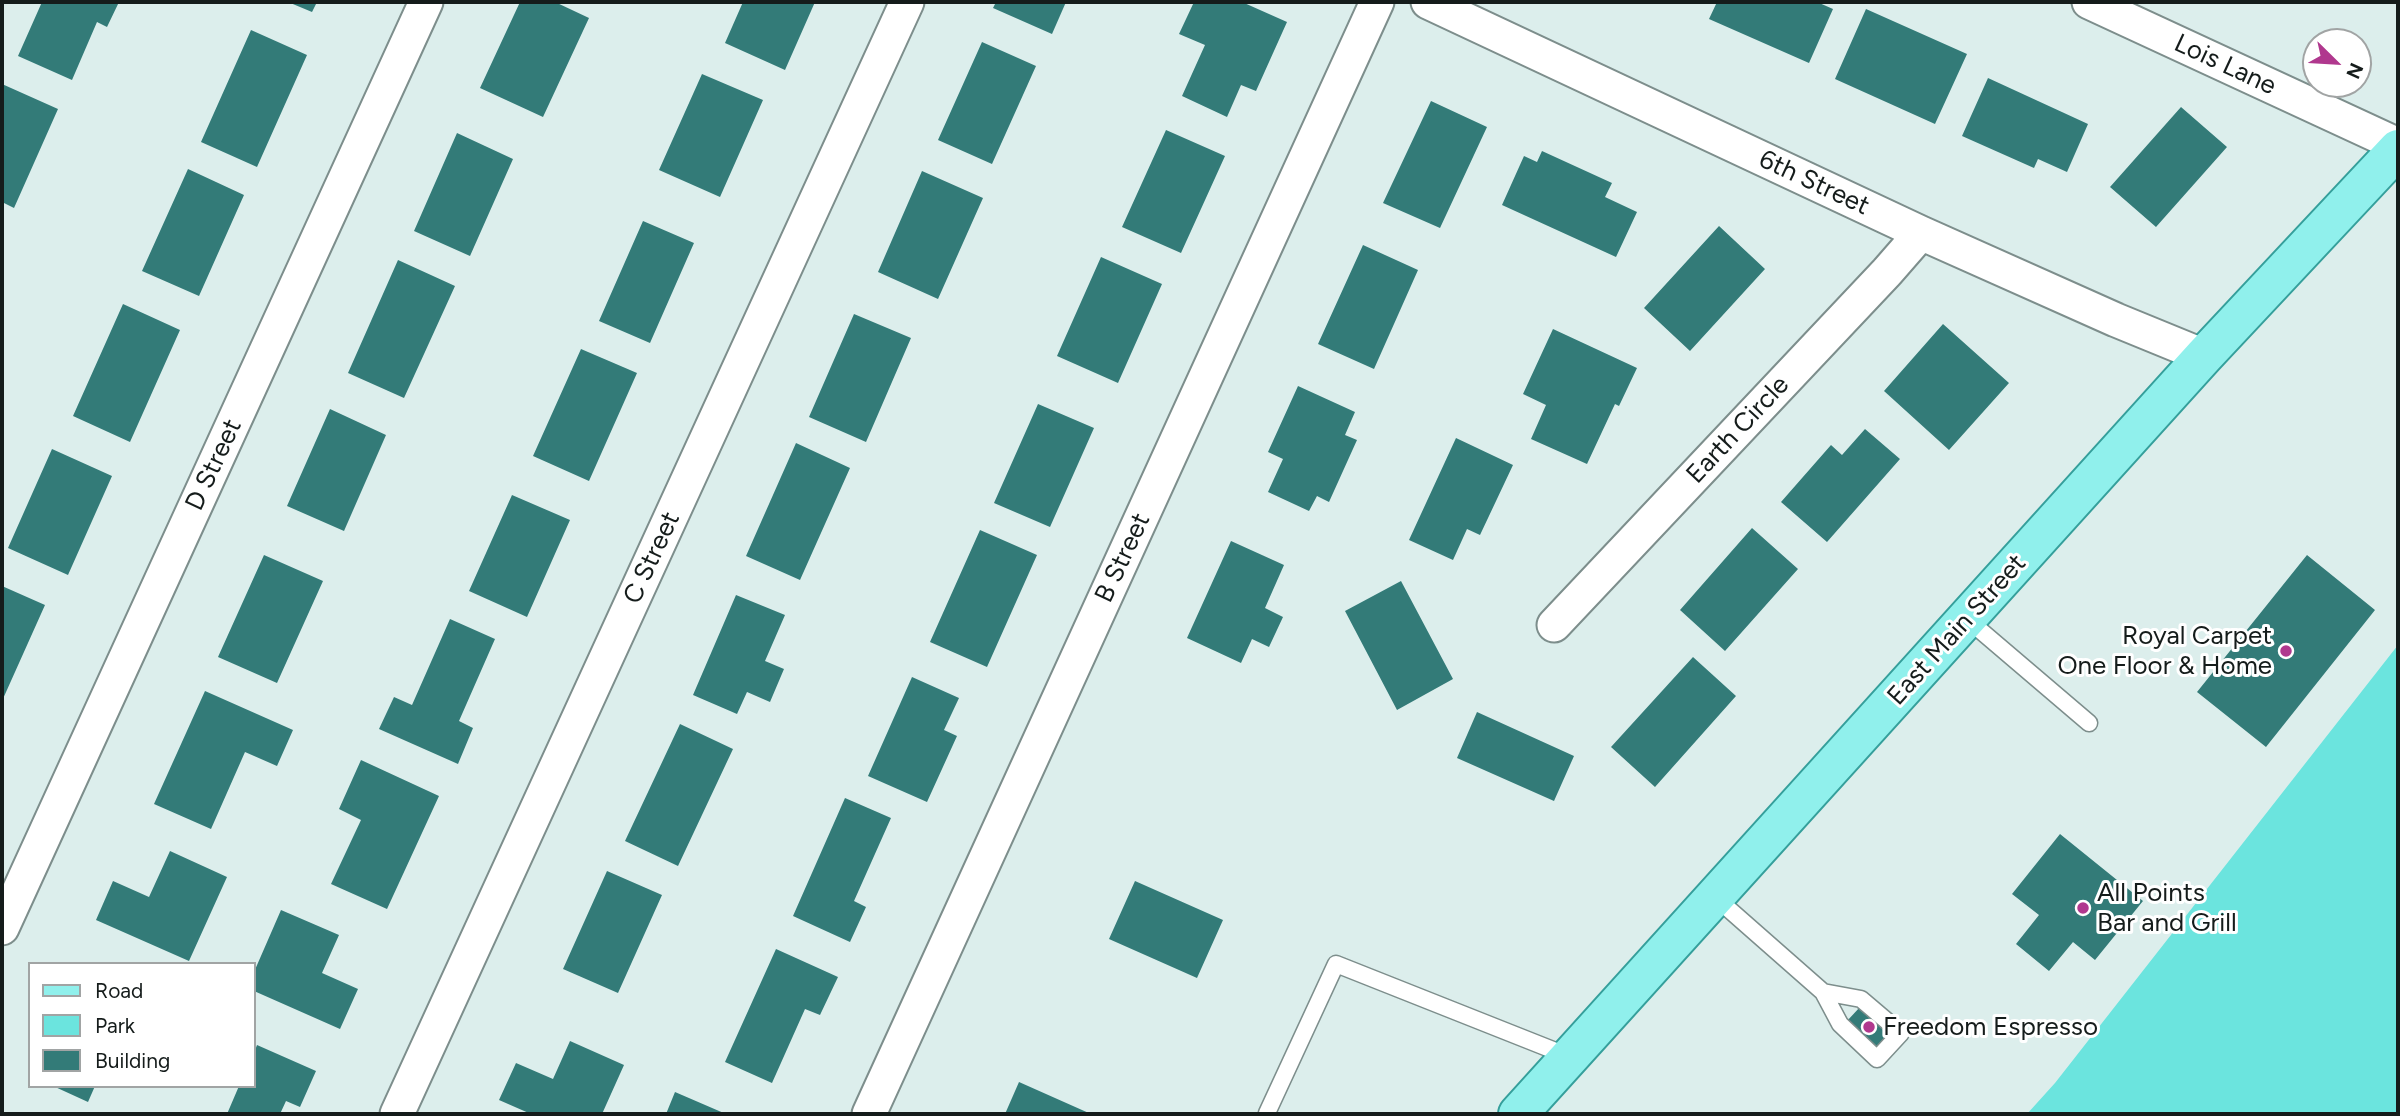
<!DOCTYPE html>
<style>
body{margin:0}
#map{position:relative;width:2400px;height:1116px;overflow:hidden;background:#dceeec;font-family:Figtree,sans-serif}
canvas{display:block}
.frame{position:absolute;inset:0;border:4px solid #151c1b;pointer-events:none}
.legend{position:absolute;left:28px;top:962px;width:228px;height:126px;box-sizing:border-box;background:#fff;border:2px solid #a1a4a4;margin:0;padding:9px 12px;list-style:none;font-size:21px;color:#151c1b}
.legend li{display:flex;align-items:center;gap:14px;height:35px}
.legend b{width:35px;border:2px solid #a1a4a4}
.north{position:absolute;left:2302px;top:28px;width:70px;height:70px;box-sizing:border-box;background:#fff;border:2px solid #a1a4a4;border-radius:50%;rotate:114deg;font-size:19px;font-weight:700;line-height:28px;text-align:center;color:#151c1b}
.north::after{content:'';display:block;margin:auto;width:24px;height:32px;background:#b0388e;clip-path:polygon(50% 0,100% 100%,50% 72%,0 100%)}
</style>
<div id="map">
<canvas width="2400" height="1116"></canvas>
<div class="frame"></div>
<ul class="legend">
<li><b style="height:9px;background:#90f0ec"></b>Road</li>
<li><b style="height:19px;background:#6be4de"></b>Park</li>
<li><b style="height:19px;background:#337b78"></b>Building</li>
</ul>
<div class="north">N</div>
</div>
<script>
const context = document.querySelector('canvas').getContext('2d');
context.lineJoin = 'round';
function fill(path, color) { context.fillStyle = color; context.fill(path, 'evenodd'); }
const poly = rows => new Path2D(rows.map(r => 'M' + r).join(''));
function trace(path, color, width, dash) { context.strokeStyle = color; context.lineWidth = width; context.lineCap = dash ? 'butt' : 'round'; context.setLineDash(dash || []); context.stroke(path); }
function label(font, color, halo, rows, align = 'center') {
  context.font = font + ' Figtree,sans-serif'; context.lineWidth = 6; context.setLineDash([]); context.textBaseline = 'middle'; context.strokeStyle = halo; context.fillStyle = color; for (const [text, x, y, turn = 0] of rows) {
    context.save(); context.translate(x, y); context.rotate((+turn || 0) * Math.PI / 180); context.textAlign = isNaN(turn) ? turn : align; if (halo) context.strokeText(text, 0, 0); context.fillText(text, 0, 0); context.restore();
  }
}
const green = poly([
 [2398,645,2398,1114,2027,1114,2055,1083]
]);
const building = poly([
 [42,2,119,2,107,27,97,22,72,80,18,56],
 [288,2,317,2,312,12],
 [520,2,555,2,589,18,543,117,480,88],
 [743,2,815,2,785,70,725,43],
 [996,2,1066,2,1052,34,993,8],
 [1194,2,1242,2,1287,22,1256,91,1241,85,1227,117,1182,96,1205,45,1179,34],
 [1717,2,1817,2,1833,9,1809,63,1709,19],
 [1866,9,1967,54,1935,124,1835,79],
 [251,30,307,55,257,167,201,142],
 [982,42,1036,66,992,164,938,140],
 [702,74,763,100,720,197,659,170],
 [1988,78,2088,124,2067,172,2038,159,2034,168,1962,136],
 [2,84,58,109,14,208,2,202],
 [1431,101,1487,127,1440,228,1383,203],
 [2181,107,2227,147,2156,227,2110,187],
 [1166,130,1225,156,1181,253,1122,227],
 [457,133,513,159,470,256,414,231],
 [1542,151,1612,183,1605,197,1637,212,1616,257,1502,205,1524,156,1537,162],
 [188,169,244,195,199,296,142,271],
 [922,171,983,198,938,299,878,272],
 [643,221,694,243,650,343,599,321],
 [1719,226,1765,269,1690,351,1644,308],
 [1363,245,1418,270,1374,369,1318,344],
 [1101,257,1162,284,1118,383,1057,356],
 [398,260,455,286,404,398,348,373],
 [123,304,180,330,130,442,73,416],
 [854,314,911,338,866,442,809,417],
 [1943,324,2009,383,1949,450,1884,391],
 [1553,329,1637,368,1619,406,1615,404,1587,464,1531,439,1546,405,1523,394],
 [581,349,637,373,589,481,533,456],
 [1298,386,1355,412,1345,435,1357,440,1329,502,1317,496,1309,511,1268,492,1283,459,1268,452],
 [1038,404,1094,428,1050,527,994,503],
 [330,409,386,435,344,531,287,506],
 [1865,429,1900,459,1827,542,1781,502,1831,445,1842,455],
 [1456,438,1513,465,1480,535,1467,529,1453,560,1409,540],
 [796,443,850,468,800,580,746,556],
 [52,449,112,476,68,575,8,548],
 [512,495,570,520,527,617,469,591],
 [1752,528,1798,569,1725,651,1680,610],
 [980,530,1037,555,987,667,930,642],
 [1231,541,1284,565,1265,608,1283,617,1269,647,1252,639,1241,663,1187,638],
 [264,555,323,581,277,683,218,657],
 [2307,555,2375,610,2266,747,2197,692],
 [1401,581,1453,679,1397,710,1345,611],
 [2,586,45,605,2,701],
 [736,595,785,615,765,661,784,669,770,702,747,692,737,714,693,695],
 [450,619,495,639,459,721,473,728,458,764,379,729,394,697,412,705],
 [1693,657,1736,696,1655,787,1611,747],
 [912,677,959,698,944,730,957,736,927,802,868,776],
 [205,691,293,730,277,766,245,752,211,829,154,804],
 [1477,712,1574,756,1554,801,1457,758],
 [680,724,733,749,678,866,625,841],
 [361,760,439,796,387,909,331,884,361,820,339,809],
 [845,798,891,818,854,901,866,907,850,942,793,916],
 [2060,834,2143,901,2095,960,2073,942,2049,971,2016,944,2039,915,2012,894],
 [170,851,227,877,189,961,96,920,113,881,149,897],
 [607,871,662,895,618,993,563,969],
 [1135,881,1223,920,1197,978,1109,939],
 [281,910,339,935,322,973,358,989,340,1029,254,991,254,972],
 [776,949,838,977,820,1015,805,1009,772,1083,725,1062],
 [1860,1007,1890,1033,1877,1047,1847,1021],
 [570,1041,624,1065,602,1114,531,1114,499,1100,516,1063,553,1079],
 [257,1045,316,1071,300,1107,286,1101,280,1114,227,1114,239,1086,254,1086,254,1053],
 [1019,1082,1091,1114,1005,1114],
 [53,1086,95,1086,88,1102],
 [675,1092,726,1114,666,1114]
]);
const service = poly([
 [1967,619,2089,723],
 [1715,897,1823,992,1840,1024,1877,1059,1901,1033,1861,999,1823,992],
 [1267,1113,1336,964,1568,1056]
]);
const minor = poly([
 [1428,2,1921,233,2116,320,2204,356],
 [2089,2,2398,145],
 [1554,625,1887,272,1921,233],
 [2,928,426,2],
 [397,1114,907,2],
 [869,1114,1377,2]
]);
const primary = poly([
 [1518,1114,2204,356,2398,149]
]);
const markers = [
 [2286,651,7,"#b0388e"],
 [2083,908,7,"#b0388e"],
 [1869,1027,7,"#b0388e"]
];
const streetNames = [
 ["Lois Lane",2225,65,25],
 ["6th Street",1814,183,25],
 ["Earth Circle",1738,430,-47],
 ["D Street",214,465,-65],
 ["C Street",652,558,-65],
 ["B Street",1123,558,-65],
 ["East Main Street",1957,630,-48]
];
const poiNames = [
 ["Royal Carpet",2272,636,"right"],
 ["One Floor & Home",2272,666,"right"],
 ["All Points",2097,893],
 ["Bar and Grill",2097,923],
 ["Freedom Espresso",1883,1027]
];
fill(green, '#6be4de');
fill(building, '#337b78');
trace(service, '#7d8e8c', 19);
trace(minor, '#7d8e8c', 37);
trace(primary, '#359f9b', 42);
trace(service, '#fff', 16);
trace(minor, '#fff', 33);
trace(primary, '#90f0ec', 38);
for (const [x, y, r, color] of markers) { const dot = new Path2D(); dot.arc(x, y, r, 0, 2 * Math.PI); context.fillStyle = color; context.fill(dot); trace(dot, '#fff', 2.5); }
label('26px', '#151c1b', '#fff', streetNames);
label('26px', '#151c1b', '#fff', poiNames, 'left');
</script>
